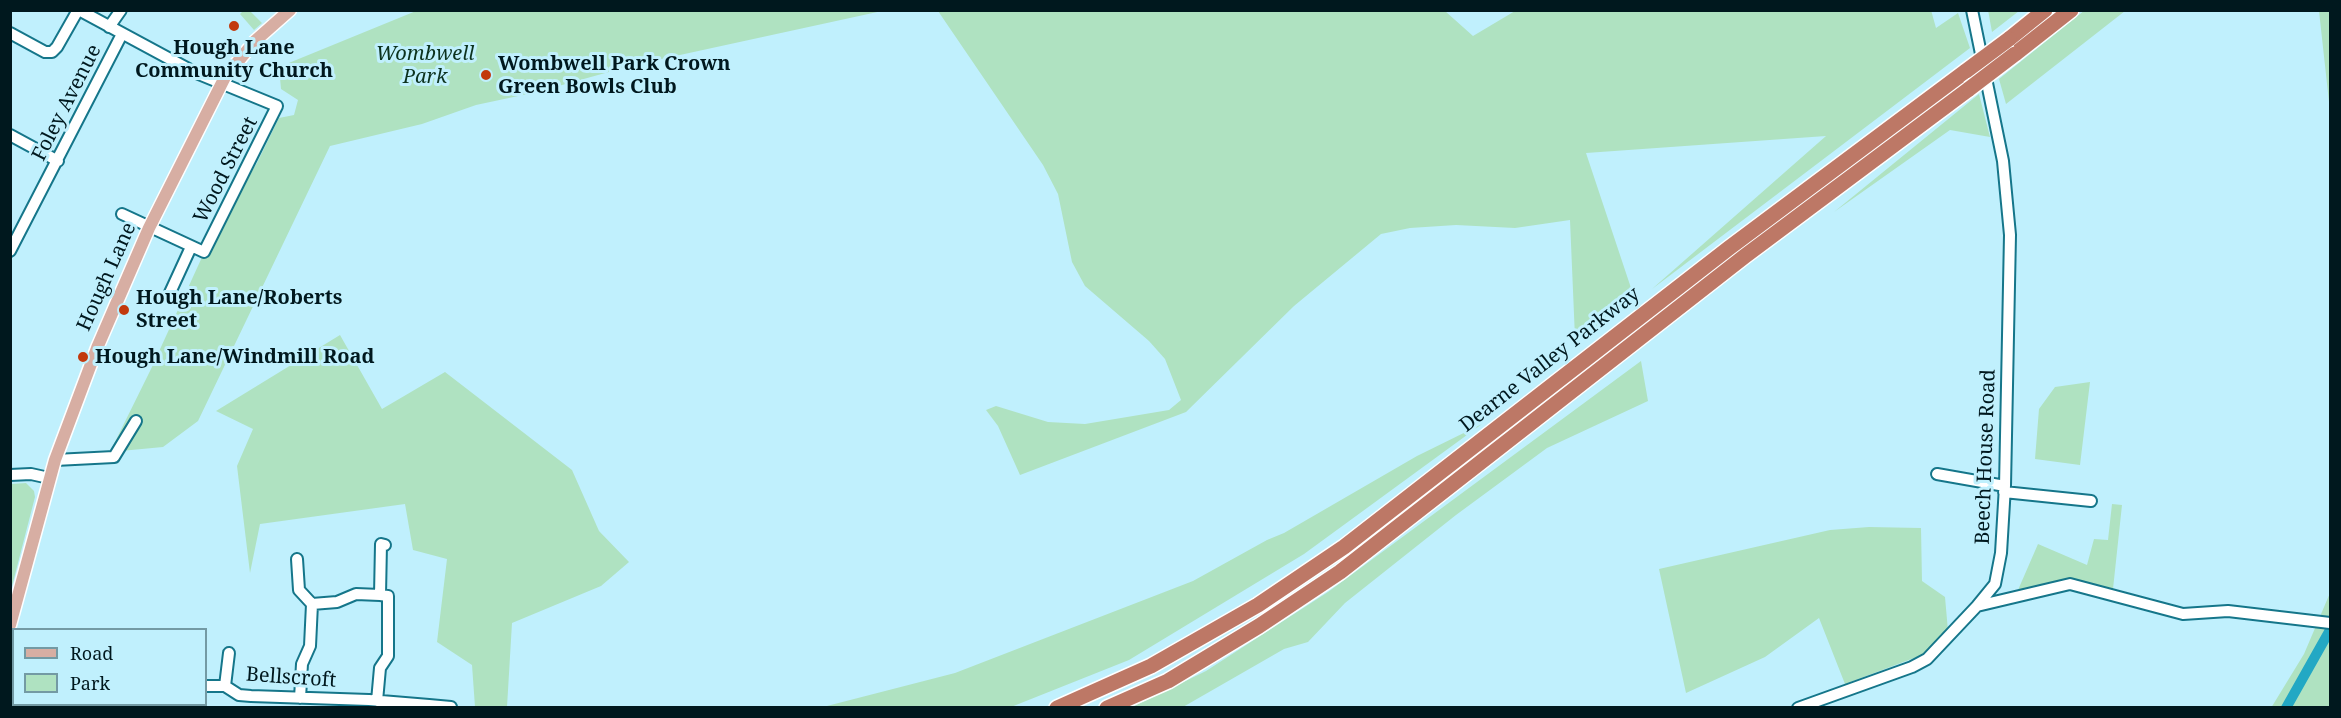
<!DOCTYPE html>
<style>
body{margin:0}
#map{position:relative;width:2341px;height:718px;overflow:hidden;background:#c0f0fd;font-family:"Noto Serif",serif}
canvas{display:block}
.frame{position:absolute;inset:0;border:12px solid #00181e;pointer-events:none}
.legend{position:absolute;left:12px;top:628px;width:195px;height:78px;box-sizing:border-box;background:#c0f0fd;border:2px solid #739aa4;margin:0;padding:8px 10px;list-style:none;font-size:18px;color:#00181e}
.legend li{display:flex;align-items:center;gap:12px;height:30px}
.legend b{width:30px;border:2px solid #739aa4}
</style>
<div id="map">
<canvas width="2341" height="718"></canvas>
<div class="frame"></div>
<ul class="legend">
<li><b style="height:8px;background:#d7aea3"></b>Road</li>
<li><b style="height:16px;background:#afe2c1"></b>Park</li>
</ul>
</div>
<script>
const context = document.querySelector('canvas').getContext('2d');
context.lineJoin = 'round';
function fill(path, color) { context.fillStyle = color; context.fill(path, 'evenodd'); }
const poly = rows => new Path2D(rows.map(r => 'M' + r).join(''));
function trace(path, color, width, dash) { context.strokeStyle = color; context.lineWidth = width; context.lineCap = dash ? 'butt' : 'round'; context.setLineDash(dash || []); context.stroke(path); }
function label(font, color, halo, rows, align = 'center') {
  context.font = font + ' "Noto Serif",serif'; context.lineWidth = 6; context.setLineDash([]); context.textBaseline = 'middle'; context.strokeStyle = halo; context.fillStyle = color; for (const [text, x, y, turn = 0] of rows) {
    context.save(); context.translate(x, y); context.rotate((+turn || 0) * Math.PI / 180); context.textAlign = isNaN(turn) ? turn : align; if (halo) context.strokeText(text, 0, 0); context.fillText(text, 0, 0); context.restore();
  }
}
const green = poly([
 [1931,10,1936,28,1958,13,1970,48,1652,289,1826,136,1586,153,1636,303,1575,338,1570,220,1515,228,1456,225,1410,228,1381,234,1294,306,1186,412,1020,475,998,426,986,410,996,406,1048,422,1085,424,1169,410,1181,400,1165,359,1149,341,1085,286,1072,262,1058,194,1043,165,938,11,1445,11,1473,36,1515,11],
 [1988,10,2019,10,2019,11,1992,32],
 [2085,10,2125,11,2006,104,1999,79],
 [243,11,250,11,262,23,254,30,240,14],
 [416,11,882,11,634,65,537,92,476,105,422,124,330,146,198,421,163,447,110,452,151,369,213,233,257,163,279,118,294,115,298,100,281,89,279,67],
 [2319,11,2330,11,2330,111],
 [1979,94,1990,137,1950,130,1834,212],
 [340,335,382,409,445,372,572,470,599,531,629,562,601,586,512,623,507,707,475,707,472,665,437,642,447,559,413,550,405,504,260,524,250,573,237,466,253,429,216,411],
 [1641,361,1648,401,1547,448,1456,515,1345,603,1308,642,1284,649,1183,707,1132,707,1206,671,1328,592],
 [2090,382,2080,465,2035,459,2039,409,2055,387],
 [1482,424,1304,554,1129,660,1011,707,823,707,955,673,1193,581,1267,540,1284,533,1417,456],
 [26,483,34,491,35,497,11,590,11,484],
 [2112,504,2122,505,2113,589,2072,579,2018,590,2038,544,2087,565,2094,539,2108,540],
 [1869,527,1921,528,1922,581,1945,597,1948,631,1922,655,1845,684,1819,618,1765,657,1686,693,1659,569,1830,530],
 [2330,593,2330,707,2271,708,2304,654]
]);
const canal = poly([
 [2286,708,2330,630]
]);
const minor = poly([
 [79,10,194,72,277,106,204,252,122,214],
 [109,27,121,10],
 [10,33,45,52,52,52,57,47,78,10],
 [10,135,58,161],
 [10,251,122,34],
 [168,297,191,247],
 [55,460,114,457,136,421],
 [1937,474,2005,486],
 [10,475,31,474,49,478],
 [2004,492,2091,501],
 [297,559,299,590,312,604],
 [312,604,337,602,356,594,380,595,381,544,385,545],
 [1977,606,2070,584,2183,614,2228,611,2330,623],
 [206,686,225,686,239,695,251,696,369,700,429,705,429,708],
 [225,686,229,653],
 [300,698,302,664,310,646,312,604],
 [377,701,380,668,388,656,388,596,380,595],
 [429,705,451,707],
 [90,708,90,704],
 [1798,708,1912,667,1927,659,1977,606,1995,584,2001,553,2005,486,2010,235,2003,161,1972,10]
]);
const major = poly([
 [10,625,55,460,97,348,149,228,225,77,255,41,290,10]
]);
const highway = poly([
 [2009,39,2045,10],
 [2015,54,2071,10],
 [1057,708,1151,666,1258,605,1344,547,1729,248,1966,71],
 [1107,708,1168,681,1259,626,1340,572,1745,256,1969,89]
]);
const highwayBridge = poly([
 [1966,71,2009,39],
 [1969,89,2015,54]
]);
const markers = [
 [234,26,6,"#c2390d"],
 [486,75,6,"#c2390d"],
 [124,310,6,"#c2390d"],
 [83,357,6,"#c2390d"]
];
const poiNames = [
 ["Hough Lane",234,48,"center"],
 ["Community Church",234,71,"center"],
 ["Wombwell Park Crown",498,64],
 ["Green Bowls Club",498,87],
 ["Hough Lane/Roberts",136,298],
 ["Street",136,321],
 ["Hough Lane/Windmill Road",95,357]
];
const parkNames = [
 ["Wombwell",425,54],
 ["Park",425,77]
];
const streetNames = [
 ["Foley Avenue",67,103,-63],
 ["Wood Street",226,170,-63],
 ["Hough Lane",107,277,-66],
 ["Dearne Valley Parkway",1550,360,-38],
 ["Beech House Road",1986,457,-88],
 ["Bellscroft",291,678,4]
];
fill(green, '#afe2c1');
trace(canal, '#23a8c4', 10);
trace(minor, '#15768a', 14);
trace(major, '#fff', 15);
trace(highway, '#fff', 18);
trace(minor, '#fff', 10);
trace(major, '#d7aea3', 12);
trace(highway, '#bd7866', 15);
trace(highwayBridge, '#fff', 18, []);
trace(highwayBridge, '#bd7866', 15);
for (const [x, y, r, color] of markers) { const dot = new Path2D(); dot.arc(x, y, r, 0, 2 * Math.PI); context.fillStyle = color; context.fill(dot); trace(dot, '#c0f0fd', 2); }
label('bold 20px', '#00181e', '#c0f0fd', poiNames, 'left');
label('italic 20px', '#0c321e', '#c0f0fd', parkNames);
label('20px', '#00181e', '#c0f0fd', streetNames);
</script>
